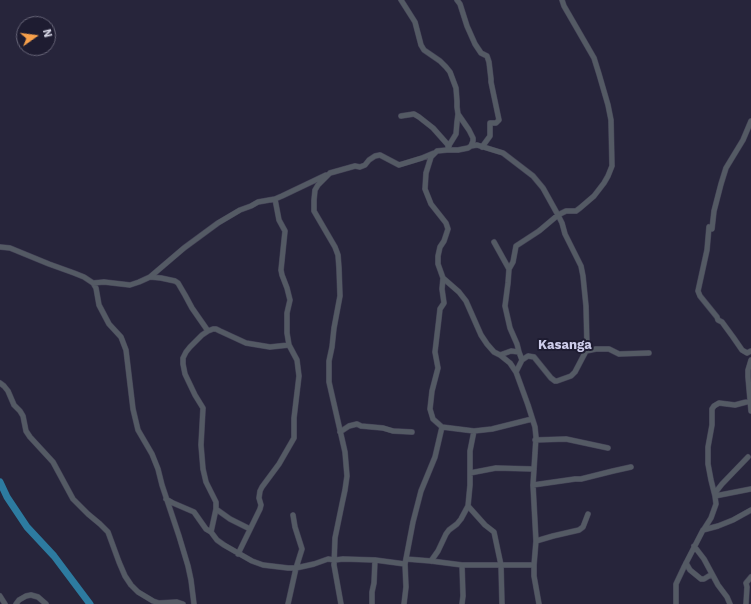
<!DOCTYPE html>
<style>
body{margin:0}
#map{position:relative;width:751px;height:604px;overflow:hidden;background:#27253b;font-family:"Work Sans",sans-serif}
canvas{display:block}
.north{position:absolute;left:16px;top:16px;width:40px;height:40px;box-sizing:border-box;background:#1e1c31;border:1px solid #686679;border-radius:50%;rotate:76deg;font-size:11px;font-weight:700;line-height:16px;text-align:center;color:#d6d6e5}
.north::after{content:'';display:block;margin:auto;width:14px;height:18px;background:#f8a04b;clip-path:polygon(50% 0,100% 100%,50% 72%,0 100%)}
</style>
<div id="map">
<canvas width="751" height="604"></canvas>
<div class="north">N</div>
</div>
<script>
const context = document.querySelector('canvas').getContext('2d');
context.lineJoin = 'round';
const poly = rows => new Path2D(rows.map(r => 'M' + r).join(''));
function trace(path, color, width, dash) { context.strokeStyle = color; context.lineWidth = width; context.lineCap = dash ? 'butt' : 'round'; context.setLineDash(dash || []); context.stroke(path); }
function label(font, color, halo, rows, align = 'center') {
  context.font = font + ' "Work Sans",sans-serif'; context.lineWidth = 4; context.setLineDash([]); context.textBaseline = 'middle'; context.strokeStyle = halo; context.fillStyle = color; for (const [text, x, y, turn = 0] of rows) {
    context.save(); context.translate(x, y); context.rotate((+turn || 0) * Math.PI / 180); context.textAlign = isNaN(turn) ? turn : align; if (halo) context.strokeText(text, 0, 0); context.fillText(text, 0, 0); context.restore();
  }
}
const river = poly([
 [0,482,7,497,27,527,54,556,90,604]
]);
const street = poly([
 [401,0,415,22,421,45,424,50,440,61,446,67,450,72,456,88,457,101,457,107,458,114,469,130,473,138,473,141,471,146,468,148,458,150,447,150,437,151,431,157,426,173,425,189,431,204,446,223,448,229,444,241,440,247,438,256,438,264,443,278,459,292,466,301,481,335,487,344,494,352,500,355,510,363,516,372,528,405,535,427,536,437,533,485,536,541,534,565,534,576,539,604],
 [457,0,460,4,467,26,475,44,481,53,487,56,489,62,491,79,491,82,499,120,496,123,490,123,490,136,482,147],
 [401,116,414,114,419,117,433,128,449,146],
 [751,121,743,140,726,168,721,184,714,211,712,229,709,227,707,250,698,291,700,296,717,317,718,320,722,322,733,337,742,350,747,353,751,351],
 [471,146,477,145,503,153,533,176,543,188,558,215,562,223,565,234,581,266,583,276,586,306,587,346,586,351,575,372,571,376,557,381,555,381,551,378,534,357,528,356,522,360,516,372],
 [448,147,456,134,457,122,458,114],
 [494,242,509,269,508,283,505,306,510,328,517,344,519,352],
 [0,247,10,248,49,264,74,273,84,277,93,283,96,288,99,305,109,324,121,337,126,350,133,409,138,430,152,454,158,469,162,485,179,536,188,566,191,580,194,604],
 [509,269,513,262,516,246,539,231,558,215,566,211,576,211,580,208,594,196,604,183,608,176,612,166,611,120,608,105,599,74,594,58,564,6,562,0],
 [150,277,161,278,175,281,178,283,185,295,192,308,208,331],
 [443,278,442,289,444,303,440,309,439,318,435,352,438,368,432,391,430,409,433,419,442,427,474,431,492,429,532,419],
 [93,283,104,282,130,285,139,282,150,277,184,248,218,223,240,210,251,206,258,202,275,199,282,196,326,175],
 [586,351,596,349,609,349,619,354,649,353],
 [500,355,511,351,519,352,522,360],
 [751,360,748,370,748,377,751,411],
 [0,383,4,386,8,391,14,405,20,411,23,416,26,431,30,437,53,462,73,499,88,514,100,524,108,532,119,562,125,576,131,585,138,592,153,601,159,603,177,602,183,604],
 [340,432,349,426,357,424,361,426,383,428,393,431,412,432],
 [535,440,566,439,608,448],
 [470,473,496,468,533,469],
 [533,485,575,479,581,479,613,471,631,467],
 [715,493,722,484,748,457],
 [715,496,751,489],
 [166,499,173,503,194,512,206,529,211,532,217,540,224,545,252,561,263,565,288,568,296,568,314,564,328,559,335,560,343,559,375,560,405,564],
 [468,506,485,525,494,532,501,565,502,604],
 [216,509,230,519,250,529],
 [704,529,711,518,716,504,715,496,711,480,708,464,708,447,712,425,712,409,714,406,719,403,735,405,750,401],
 [211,532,216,509,216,502,206,482,203,469,201,445,203,408,195,395,185,374,183,364,183,358,186,352,190,347,202,335,208,331,213,329,216,329,220,331,246,343,270,347,289,345],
 [536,541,553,536,579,530,583,527,588,514],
 [694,546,704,559,718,585,727,597,730,604],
 [238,554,260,509,261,505,259,498,260,491,262,487,279,464,294,438,294,418,299,376,297,360,289,345,287,333,287,313,290,300,287,288,282,275,281,270,285,231,279,220,275,199],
 [406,559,431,561,462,565,534,565],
 [431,561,438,551,446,534,449,530,457,524,461,519,468,506,470,485,470,451,474,431],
 [686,563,690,570,701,579,704,579,712,574],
 [462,565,463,596,462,604],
 [0,596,5,604],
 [16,604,19,600,26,596,31,595,38,597,46,604],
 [288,604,296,568,302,549,295,527,293,515],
 [341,604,334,565,335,538,342,504,345,490,347,476,345,452,329,382,329,361,332,347,334,328,340,296,339,268,338,255,335,247,314,211,314,200,315,190,318,185,330,173,355,166,360,167,365,165,369,160,375,156,380,155,399,165,422,158,434,153],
 [372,604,372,592,374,583,375,560],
 [404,604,406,587,405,564,413,522,421,491,435,457,442,427],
 [676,604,676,584,684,567,703,530,718,526,733,520,751,510],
 [746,604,747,587,746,583,751,577]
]);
const quarterNames = [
 ["Kasanga",565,345]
];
trace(river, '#2d7ba0', 7);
trace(street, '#434156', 6);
trace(street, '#545a64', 5);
label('bold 13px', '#cdcce9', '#1e1c31', quarterNames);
</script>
